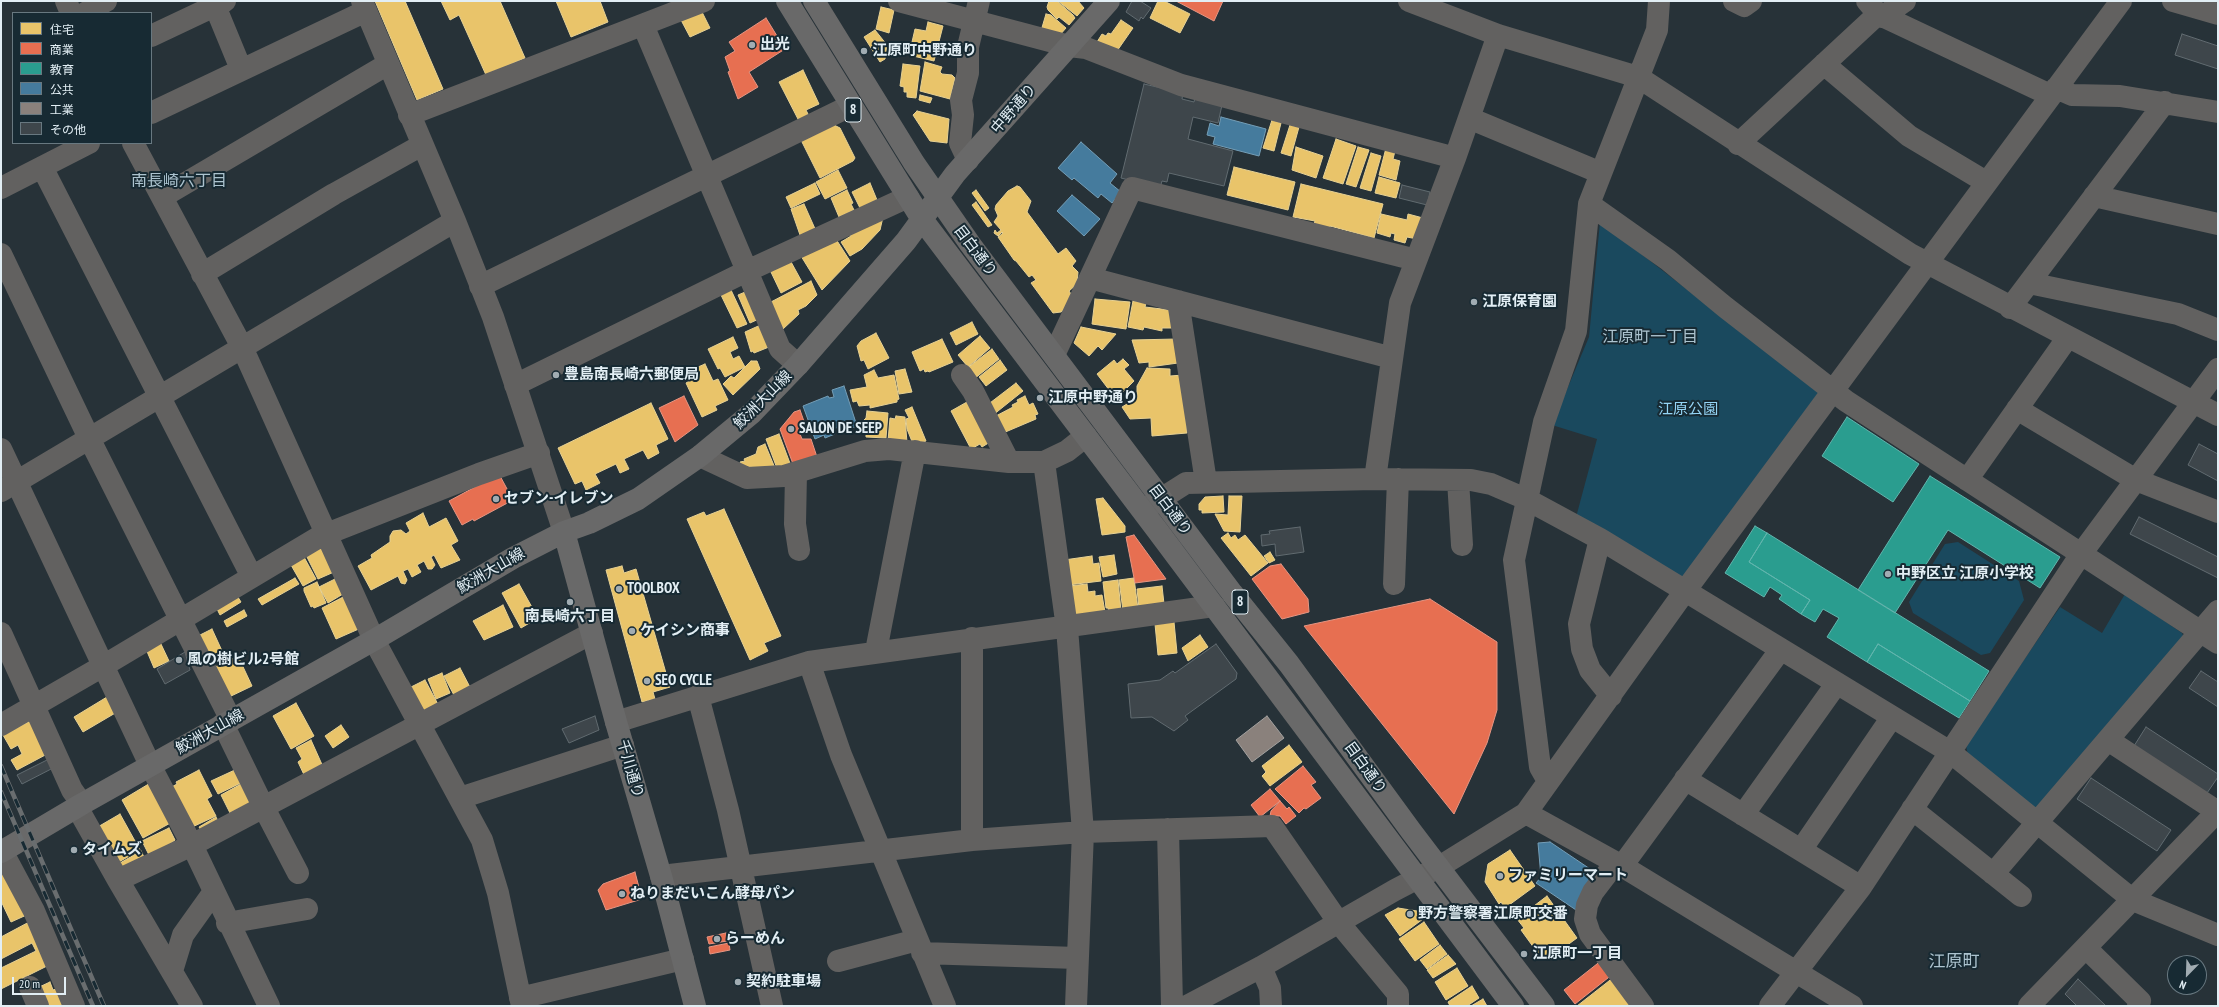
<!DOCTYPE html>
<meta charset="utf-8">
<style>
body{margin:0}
#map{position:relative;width:2219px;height:1007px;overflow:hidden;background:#273238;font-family:"PT Sans Narrow","Noto Sans JP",sans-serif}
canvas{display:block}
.frame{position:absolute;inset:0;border:2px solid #e2eef4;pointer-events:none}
.legend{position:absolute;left:12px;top:12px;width:140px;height:132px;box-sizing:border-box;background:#172a33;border:1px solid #687880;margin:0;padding:5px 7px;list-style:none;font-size:12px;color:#e2eef4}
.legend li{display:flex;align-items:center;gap:8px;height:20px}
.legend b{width:20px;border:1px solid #687880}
.north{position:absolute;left:2167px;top:955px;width:40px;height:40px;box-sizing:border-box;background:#172a33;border:1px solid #687880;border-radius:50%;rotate:203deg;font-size:11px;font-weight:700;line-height:16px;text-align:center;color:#e2eef4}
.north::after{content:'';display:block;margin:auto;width:14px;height:18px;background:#a1acb2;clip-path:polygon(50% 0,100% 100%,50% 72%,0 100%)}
.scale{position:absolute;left:12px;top:977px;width:54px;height:18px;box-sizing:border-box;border:2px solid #e2eef4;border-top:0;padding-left:5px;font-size:12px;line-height:14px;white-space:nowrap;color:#e2eef4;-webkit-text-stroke:3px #172a33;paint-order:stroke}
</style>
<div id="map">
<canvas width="2219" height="1007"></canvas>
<div class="frame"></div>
<ul class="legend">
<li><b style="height:11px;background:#e9c46a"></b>住宅</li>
<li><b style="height:11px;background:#e76f51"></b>商業</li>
<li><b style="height:11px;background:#2a9d8f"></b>教育</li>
<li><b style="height:11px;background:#457b9d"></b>公共</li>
<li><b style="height:11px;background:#8a817c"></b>工業</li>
<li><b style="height:11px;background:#3e464b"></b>その他</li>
</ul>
<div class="north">N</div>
<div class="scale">20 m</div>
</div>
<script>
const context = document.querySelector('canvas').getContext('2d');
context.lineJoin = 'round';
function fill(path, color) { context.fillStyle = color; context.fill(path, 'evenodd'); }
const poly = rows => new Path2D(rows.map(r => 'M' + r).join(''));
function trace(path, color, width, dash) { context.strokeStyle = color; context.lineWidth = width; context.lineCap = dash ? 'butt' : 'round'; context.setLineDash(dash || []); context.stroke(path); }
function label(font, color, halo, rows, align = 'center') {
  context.font = font + ' "PT Sans Narrow","Noto Sans JP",sans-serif'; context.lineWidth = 4; context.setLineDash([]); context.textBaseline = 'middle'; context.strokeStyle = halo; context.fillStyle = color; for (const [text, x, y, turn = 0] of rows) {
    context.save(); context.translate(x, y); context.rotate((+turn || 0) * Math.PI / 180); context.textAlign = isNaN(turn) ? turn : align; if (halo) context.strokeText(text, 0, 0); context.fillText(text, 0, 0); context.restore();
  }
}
const green = poly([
 [1600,222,1819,392,1683,580,1575,521,1597,439,1552,425,1589,337],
 [1958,542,2019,581,2024,600,1990,653,1981,655,1913,613,1909,602,1945,544],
 [2125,594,2182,633,2185,640,2042,808,2034,809,1968,756,1966,745,2060,607,2102,633]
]);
const homes = poly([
 [375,1,405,1,443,89,417,100,375,1],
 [441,1,500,1,525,58,486,75,459,15,450,20,441,1],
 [556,1,600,1,608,22,571,37,556,1],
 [1049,1,1057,1,1073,15,1075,18,1069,25,1059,17,1057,19,1048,10,1047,7,1049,1],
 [1058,1,1078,1,1084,8,1077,16,1058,1],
 [1158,1,1164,1,1190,14,1180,33,1150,18,1158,1],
 [881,7,894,10,889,33,876,29,881,7],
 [701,10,710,28,690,37,681,20,701,10],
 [1046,14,1051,15,1066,28,1059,36,1041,31,1046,14],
 [1121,20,1133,28,1117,51,1097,42,1102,34,1106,36,1108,33,1111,34,1121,20],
 [928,22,943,26,934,61,909,55,915,29,926,31,928,22],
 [875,30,887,45,885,59,880,62,864,37,875,30],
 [925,62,942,67,940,72,942,74,952,75,955,78,950,99,920,91,925,62],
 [903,64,920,66,916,98,907,97,907,92,904,92,904,87,900,86,903,64],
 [803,70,819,104,806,110,809,116,799,121,779,82,803,70],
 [920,95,932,98,930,103,919,100,920,95],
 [917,111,949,119,947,143,930,141,913,115,917,111],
 [1272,120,1281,123,1274,151,1263,148,1272,120],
 [832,124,840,128,855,158,853,161,820,178,801,140,832,124],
 [1290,125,1299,127,1291,156,1281,153,1290,125],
 [1336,139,1356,146,1343,184,1323,178,1336,139],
 [1296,147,1323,156,1316,178,1292,170,1296,147],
 [1358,147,1369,150,1356,187,1346,184,1358,147],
 [1386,148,1395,151,1393,159,1400,161,1396,180,1379,175,1386,148],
 [1371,153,1381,156,1371,191,1360,188,1371,153],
 [1234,167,1295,182,1288,210,1227,195,1234,167],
 [838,170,847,188,825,199,816,182,838,170],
 [1379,177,1400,183,1396,198,1375,193,1379,177],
 [815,183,820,194,791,208,786,197,815,183],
 [870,183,877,200,860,208,852,192,870,183],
 [1301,184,1383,204,1374,238,1330,226,1330,228,1314,224,1315,221,1293,217,1301,184],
 [1017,186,1020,187,1031,201,1027,212,1058,254,1066,248,1076,261,1072,266,1078,272,1077,284,1069,291,1071,294,1068,307,1061,312,1053,313,1031,283,1036,280,1032,275,1029,277,1016,261,1014,260,998,237,1003,233,1002,232,998,236,994,233,995,230,997,233,1001,230,994,222,998,216,995,209,996,205,1008,191,1017,186],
 [847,190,853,203,851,204,854,210,839,217,831,198,847,190],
 [976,190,989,208,985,211,972,193,976,190],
 [976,202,992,225,988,227,972,205,976,202],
 [804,204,816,231,800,235,791,209,804,204],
 [1381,214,1407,220,1408,214,1423,218,1417,239,1407,237,1405,243,1394,240,1395,234,1391,233,1390,237,1377,233,1381,214],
 [883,217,880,230,862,249,850,256,841,242,851,236,849,233,883,217],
 [834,236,850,261,822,290,801,256,834,236],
 [790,260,802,282,781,293,770,270,790,260],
 [811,281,817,295,806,306,798,310,799,314,783,329,769,303,811,281],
 [731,290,747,324,737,328,721,295,731,290],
 [750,290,761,318,750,323,738,295,750,290],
 [1095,299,1130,302,1126,329,1092,324,1095,299],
 [1133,301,1146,303,1145,307,1170,310,1173,328,1162,328,1162,331,1144,327,1143,330,1128,327,1133,301],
 [972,322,978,334,956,345,950,333,972,322],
 [765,323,774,345,754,353,753,351,751,352,745,332,765,323],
 [1081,327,1116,334,1102,350,1098,346,1089,356,1074,343,1081,327],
 [876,333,889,358,868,369,864,360,861,361,857,346,861,341,876,333],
 [980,336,990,348,968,367,958,355,980,336],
 [733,337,738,348,730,352,733,359,739,356,745,367,725,377,720,368,718,369,708,349,733,337],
 [942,339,953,362,929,372,928,371,925,372,924,369,920,371,912,352,942,339],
 [1177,339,1178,363,1149,367,1149,362,1139,363,1132,340,1177,339],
 [992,349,999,359,974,379,966,369,992,349],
 [1123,359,1129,365,1124,369,1134,381,1116,399,1097,374,1114,360,1117,364,1123,359],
 [1000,360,1007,370,986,386,979,377,1000,360],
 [751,361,757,361,760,369,733,395,723,384,731,376,734,378,751,361],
 [705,364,713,381,718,379,728,400,715,406,717,410,702,417,686,383,691,380,689,376,691,370,705,364],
 [1147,368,1170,369,1170,376,1183,375,1187,433,1152,436,1151,418,1130,419,1122,407,1137,398,1137,386,1147,368],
 [905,369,912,392,899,394,895,371,905,369],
 [874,370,878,378,894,375,899,399,897,400,897,402,870,408,870,405,859,406,857,401,853,402,850,390,867,387,864,375,874,370],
 [1016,383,1023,391,993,415,986,406,1016,383],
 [1025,396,1029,405,1033,403,1038,414,1035,415,1036,419,1003,433,994,417,1013,407,1012,405,1018,402,1017,400,1025,396],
 [967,402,990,442,982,447,980,444,971,449,951,411,967,402],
 [651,403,668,439,656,445,659,453,648,459,643,450,624,459,629,469,620,473,616,464,595,474,600,483,586,490,582,481,575,484,558,448,651,403],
 [912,407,926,441,918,444,913,444,907,429,906,419,909,418,905,410,912,407],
 [867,411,888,413,886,438,866,437,866,429,861,429,862,422,866,418,867,411],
 [896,416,905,417,907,443,888,441,890,418,895,419,896,416],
 [779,434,791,466,778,471,766,439,779,434],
 [765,444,775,468,742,467,740,462,745,461,744,459,756,454,758,447,765,444],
 [1223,496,1224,512,1202,513,1202,510,1199,510,1199,504,1205,497,1223,496],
 [1229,496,1242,496,1240,532,1224,531,1215,514,1228,515,1229,496],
 [1103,498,1125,526,1125,532,1102,535,1096,499,1103,498],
 [724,509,781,636,764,643,768,651,750,660,687,519,704,512,706,516,724,509],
 [423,513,429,527,446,518,458,541,451,545,460,560,441,568,434,555,431,557,435,565,432,569,428,569,424,561,417,565,421,572,412,577,408,569,403,571,407,580,405,584,401,583,398,576,371,590,358,566,372,558,371,555,390,542,390,536,393,531,401,530,406,534,410,531,406,523,423,513],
 [1228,533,1231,538,1235,535,1238,540,1245,535,1268,563,1251,576,1221,538,1228,533],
 [322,546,334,572,318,579,306,555,322,546],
 [1270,552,1275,560,1269,563,1264,556,1270,552],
 [1114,555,1117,574,1103,577,1099,557,1114,555],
 [1092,556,1093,564,1099,563,1101,581,1068,585,1064,560,1092,556],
 [304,557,316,579,303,586,291,565,304,557],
 [622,566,624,573,636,569,670,687,653,692,655,699,642,702,606,570,622,566],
 [295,578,299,584,262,605,258,599,295,578],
 [1134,578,1138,609,1123,611,1119,580,1134,578],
 [335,579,343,594,328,603,319,587,335,579],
 [1118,580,1121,611,1109,612,1108,608,1106,608,1103,582,1118,580],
 [317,582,326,603,314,608,313,606,311,607,304,591,304,588,317,582],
 [519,584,538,618,521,628,502,593,519,584],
 [1087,584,1088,592,1095,591,1095,596,1102,595,1105,612,1073,616,1069,586,1087,584],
 [1162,586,1164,604,1139,608,1137,589,1162,586],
 [236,594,241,602,220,615,216,607,236,594],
 [347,595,361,628,336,639,322,608,347,595],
 [503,605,513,627,484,640,473,621,503,605],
 [244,610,247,616,227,627,224,621,244,610],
 [1174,622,1177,653,1158,655,1155,624,1174,622],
 [212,629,223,653,214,658,215,661,212,663,196,637,212,629],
 [1200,635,1208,647,1188,661,1182,648,1200,635],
 [160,642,169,661,154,668,146,649,160,642],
 [238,656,252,686,229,697,215,667,238,656],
 [460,668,472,691,456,699,444,676,460,668],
 [442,673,450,693,436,699,428,679,442,673],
 [425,680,440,708,423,717,409,688,425,680],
 [107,697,117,712,83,732,74,717,107,697],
 [296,703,314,736,291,749,273,716,296,703],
 [32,720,49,753,17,770,11,760,22,754,18,745,11,749,3,735,32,720],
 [341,725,349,737,333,748,325,736,341,725],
 [311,740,324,769,306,779,298,762,302,759,296,748,311,740],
 [1289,745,1302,762,1270,786,1262,776,1266,772,1262,766,1289,745],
 [237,769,243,782,218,794,211,781,237,769],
 [199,770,212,796,207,799,216,816,190,828,170,788,177,784,176,782,199,770],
 [152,782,174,821,143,838,122,800,152,782],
 [241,784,250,803,230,813,221,795,241,784],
 [120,814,140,850,117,863,96,828,120,814],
 [216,817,218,821,202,832,199,827,216,817],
 [169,828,175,840,151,859,142,841,169,828],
 [1510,850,1535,886,1505,908,1501,902,1499,904,1485,882,1488,864,1510,850],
 [141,851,145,859,125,871,120,863,141,851],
 [10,870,31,913,11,922,1,901,1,874,10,870],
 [1547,896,1577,938,1551,957,1548,954,1542,959,1521,930,1524,928,1517,919,1547,896],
 [1398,908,1417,911,1423,919,1400,936,1385,915,1398,908],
 [31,921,53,963,1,989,1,968,36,951,32,943,1,959,1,937,31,921],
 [1424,922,1439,944,1415,961,1399,939,1424,922],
 [1440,945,1447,954,1427,969,1420,960,1440,945],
 [1448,955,1456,964,1433,978,1427,970,1448,955],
 [1457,968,1468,986,1446,1000,1435,982,1457,968],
 [1614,977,1636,1006,1577,1006,1614,977],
 [50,982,53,990,61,987,69,1006,43,1006,35,989,50,982],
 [1472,986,1479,998,1467,1006,1450,1006,1448,1002,1472,986],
 [1483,999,1487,1006,1471,1006,1483,999]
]);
const shops = poly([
 [1176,1,1223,1,1214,21,1176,1],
 [766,18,785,49,749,72,758,87,738,99,728,72,730,71,725,57,735,51,729,42,766,18],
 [684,396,698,425,675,442,659,408,684,396],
 [800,410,806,427,798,429,802,439,811,439,817,457,793,464,780,429,794,412,800,410],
 [499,474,513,500,474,521,473,519,462,525,449,501,499,474],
 [1134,535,1166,579,1135,583,1126,537,1134,535],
 [1281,564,1308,599,1309,612,1282,619,1252,579,1270,566,1281,564],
 [1430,599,1497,642,1497,710,1487,743,1454,814,1304,626,1430,599],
 [1303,766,1316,782,1311,785,1321,798,1306,809,1304,808,1299,813,1275,789,1303,766],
 [1270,789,1280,801,1260,817,1251,805,1270,789],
 [1280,801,1287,809,1289,807,1296,816,1286,824,1280,816,1270,816,1271,811,1280,801],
 [635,872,642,899,606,910,598,890,603,884,635,872],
 [726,933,727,941,709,944,707,937,726,933],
 [729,943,730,950,710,954,709,947,729,943],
 [1602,960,1613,974,1575,1004,1564,990,1602,960]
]);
const schools = poly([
 [1847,417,1919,464,1893,502,1822,456,1847,417],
 [1930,476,2060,557,2040,588,1948,530,1895,613,1858,590,1930,476],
 [1755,526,1767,533,1749,562,1810,600,1801,614,1779,599,1782,595,1770,587,1764,597,1725,573,1755,526],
 [1767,533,1989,671,1970,701,1878,644,1867,662,1827,637,1839,618,1823,609,1815,622,1801,614,1810,600,1749,562,1767,533],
 [1878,644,1970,701,1959,718,1867,662,1878,644]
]);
const public = poly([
 [1221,117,1266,129,1259,156,1213,144,1215,137,1207,135,1210,123,1219,126,1221,117],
 [1081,142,1117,174,1110,183,1121,192,1112,203,1101,194,1098,198,1074,178,1072,180,1058,168,1081,142],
 [1072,195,1100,219,1084,236,1057,211,1072,195],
 [844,386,857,426,846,430,845,425,833,429,835,434,825,438,824,435,815,439,803,406,828,396,829,398,834,397,832,390,844,386],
 [1550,842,1602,877,1579,912,1536,883,1541,877,1538,843,1550,842]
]);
const industry = poly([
 [1267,716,1284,738,1252,762,1236,740,1267,716]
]);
const building = poly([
 [1132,1,1140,1,1151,8,1143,19,1141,17,1139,21,1126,12,1132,1],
 [2182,34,2218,46,2218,69,2175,55,2182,34],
 [1144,84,1183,93,1182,99,1194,102,1195,98,1222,105,1218,123,1193,117,1188,139,1233,151,1224,186,1169,173,1167,182,1162,181,1160,188,1121,178,1144,84],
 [1402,185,1430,192,1427,205,1399,198,1402,185],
 [2199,444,2218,454,2218,481,2188,465,2199,444],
 [2139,517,2218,557,2218,578,2130,534,2139,517],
 [1300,527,1304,552,1276,556,1275,544,1262,546,1261,535,1270,534,1269,531,1300,527],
 [1216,644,1237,673,1236,679,1185,716,1188,720,1174,731,1152,717,1131,718,1128,684,1160,680,1173,671,1175,673,1216,644],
 [185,652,190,670,165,684,157,669,185,652],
 [2201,671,2218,682,2218,707,2189,688,2201,671],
 [595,716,599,730,569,743,562,729,595,716],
 [2146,727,2218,774,2218,777,2207,793,2134,746,2146,727],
 [51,758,55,767,22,784,17,775,51,758],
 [2091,778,2171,830,2157,851,2077,799,2091,778],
 [2078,979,2106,1006,2077,1006,2065,994,2078,979]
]);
const minor = poly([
 [66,1,71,13],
 [213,1,241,69],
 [362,1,455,221,493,317,564,532],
 [899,1,1069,46,1086,48,1181,85,1455,158],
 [1409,1,1498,35,1638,77,1910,254,2218,415],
 [1734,1,1744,6,1751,1],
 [1867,1,1878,14,2050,95],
 [2173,1,2218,14],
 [85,13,106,1],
 [1882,17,1905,1],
 [643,25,780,349,798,365],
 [151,36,225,1],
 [1824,64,1909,136,1986,182],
 [2056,88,2072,95,2120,96,2218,112],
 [151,113,366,11],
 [409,115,704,1],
 [1469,118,1601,173],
 [133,143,242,347,374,640,482,840,498,893,522,1006],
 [1738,144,1878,14],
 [968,160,960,143,963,115,961,100,968,73,968,47,979,1],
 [42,167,252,577],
 [1,188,89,143],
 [2094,196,2218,224],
 [162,197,388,64],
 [1589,204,1668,260,1725,307,1846,401,2218,643],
 [1,254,89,438,231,720],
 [202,274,334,194,422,145],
 [1090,278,1392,358],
 [2029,283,2178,314,2218,330],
 [480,286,850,106],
 [1178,301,1206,482],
 [2010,308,2165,102],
 [1054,355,1132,188,1416,260],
 [962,375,973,391,1009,462],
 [515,385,747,271,908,197],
 [2017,409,2136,480,2218,512],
 [1,449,150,765,192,845,269,1006],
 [700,456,747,478,784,476,865,451,889,449,1009,462,1044,462,1067,451,1086,436],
 [1044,462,1067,628,1083,832,1076,1006],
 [796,473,795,524,799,550],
 [1375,479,1400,303,1455,158,1498,35],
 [1458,480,1462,545],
 [1967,480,2068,337],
 [1,491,455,221],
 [1145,509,1186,483,1375,479,1471,480,1491,484,1526,499,1600,539,1950,752,2133,900,2218,935],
 [1600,539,1579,624,1582,649,1590,670,1611,696],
 [1394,584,1398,479],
 [1,633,72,790,82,804],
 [876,651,915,451],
 [809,662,841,755,945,1006],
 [698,696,728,810,772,1006],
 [616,722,809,662,1214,606],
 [223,724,263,806,298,873],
 [1,725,103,666,319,537,479,474,539,453],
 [2108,740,2218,812],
 [1685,779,1861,887],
 [1548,781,1540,767,1514,560,1544,422,1576,331,1589,204,1657,30,1659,1],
 [460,798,623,745],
 [77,807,118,880,192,1006],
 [1912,809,2021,896],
 [1526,813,1622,866,1852,1006],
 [1743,815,1837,683],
 [1168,829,1172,1006],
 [972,840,972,638],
 [1801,850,1892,717],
 [2,851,34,911,74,1006],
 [1616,862,1593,892,1587,905,1585,919,1590,934,1643,1006],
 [1622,866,1781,649],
 [1993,874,2218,611],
 [661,876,972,840,1083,832,1272,826,1339,923,1398,994,1398,1006],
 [118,880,192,845,592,633],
 [227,923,307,909],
 [2086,948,2140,1001,2138,1006],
 [922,953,1077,958],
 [838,961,917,940],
 [1261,967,1270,988,1271,1006],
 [172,971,183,935,213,893],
 [30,987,38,1006],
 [520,998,683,959],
 [1187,1006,1261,967,1395,890,1439,867,1526,813,1685,591,2121,1],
 [1770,1006,1861,887,2081,554,2218,369],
 [2029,1006,2218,811]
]);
const major = poly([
 [787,1,921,218,1157,530,1513,1006],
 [814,1,914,163,970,244,1232,593,1289,664,1411,831,1544,1006],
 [564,532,616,722,661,876,695,1006],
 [1,852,82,804,374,640,513,558,564,532,589,523,638,499,700,456,752,413,798,365,906,241,955,174,1109,1]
]);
const rail = poly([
 [1,766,104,1006],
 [1,792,93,1006]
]);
const markers = [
 [752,45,4,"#a1acb2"],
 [864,51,4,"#a1acb2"],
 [1474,302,4,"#a1acb2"],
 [556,375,4,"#a1acb2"],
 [1040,398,4,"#a1acb2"],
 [791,429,4,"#a1acb2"],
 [496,499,4,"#a1acb2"],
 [1888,574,4,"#a1acb2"],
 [619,589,4,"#a1acb2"],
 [570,602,4,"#a1acb2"],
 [632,631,4,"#a1acb2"],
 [179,660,4,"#a1acb2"],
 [647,681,4,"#a1acb2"],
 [74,850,4,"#a1acb2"],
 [1500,876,4,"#a1acb2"],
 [622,894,4,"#a1acb2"],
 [1410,914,4,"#a1acb2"],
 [717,939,4,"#a1acb2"],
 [1524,954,4,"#a1acb2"],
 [738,982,4,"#a1acb2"]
];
const shields = [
 [853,110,16],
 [1240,602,16]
];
const shieldNames = [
 ["8",853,110],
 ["8",1240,602]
];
const poiNames = [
 ["出光",760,45],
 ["江原町中野通り",872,51],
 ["江原保育園",1482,302],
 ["豊島南長崎六郵便局",564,375],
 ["江原中野通り",1048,398],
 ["SALON DE SEEP",799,429],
 ["セブン-イレブン",504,499],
 ["中野区立 江原小学校",1896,574],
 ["TOOLBOX",627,589],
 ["南長崎六丁目",570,617,"center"],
 ["ケイシン商事",640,631],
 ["風の樹ビル2号館",187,660],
 ["SEO CYCLE",655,681],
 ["タイムズ",82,850],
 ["ファミリーマート",1508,876],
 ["ねりまだいこん酵母パン",630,894],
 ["野方警察署江原町交番",1418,914],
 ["らーめん",725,939],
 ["江原町一丁目",1532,954],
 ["契約駐車場",746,982]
];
const streetNames = [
 ["中野通り",1014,109,-49],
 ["目白通り",975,251,53],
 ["鮫洲大山線",763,400,-45],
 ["目白通り",1170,510,53],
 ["鮫洲大山線",491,571,-30],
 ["鮫洲大山線",210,732,-29],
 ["目白通り",1365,768,54],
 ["千川通り",630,769,74]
];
const parkNames = [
 ["江原公園",1688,410]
];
const neighbourhoodNames = [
 ["南長崎六丁目",179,181],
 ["江原町一丁目",1650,337]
];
const quarterNames = [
 ["江原町",1954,962]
];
fill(green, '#1a495e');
fill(homes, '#e9c46a');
trace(homes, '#e7d193', 1);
fill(shops, '#e76f51');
trace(shops, '#e69582', 1);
fill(schools, '#2a9d8f');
trace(schools, '#61b5ad', 1);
fill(public, '#457b9d');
trace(public, '#749eb7', 1);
fill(industry, '#8a817c');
trace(industry, '#a4a2a0', 1);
fill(building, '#3e464b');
trace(building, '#616b70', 1);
trace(minor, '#626160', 22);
trace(major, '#696969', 22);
trace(rail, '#696d6f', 4.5);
trace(rail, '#172a33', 3, [9]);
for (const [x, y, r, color] of markers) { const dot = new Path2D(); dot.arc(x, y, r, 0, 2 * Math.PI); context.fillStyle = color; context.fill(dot); trace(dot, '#172a33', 1.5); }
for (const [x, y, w] of shields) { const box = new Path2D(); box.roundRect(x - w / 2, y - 12, w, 24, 3); context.fillStyle = '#172a33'; context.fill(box); trace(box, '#e2eef4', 1); }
label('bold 14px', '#e2eef4', null, shieldNames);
label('bold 15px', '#e2eef4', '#172a33', poiNames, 'left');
label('15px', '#e2eef4', '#172a33', streetNames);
label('15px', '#94d4f5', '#172a33', parkNames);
label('16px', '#acc3cf', '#172a33', neighbourhoodNames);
label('17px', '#acc3cf', '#172a33', quarterNames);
</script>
